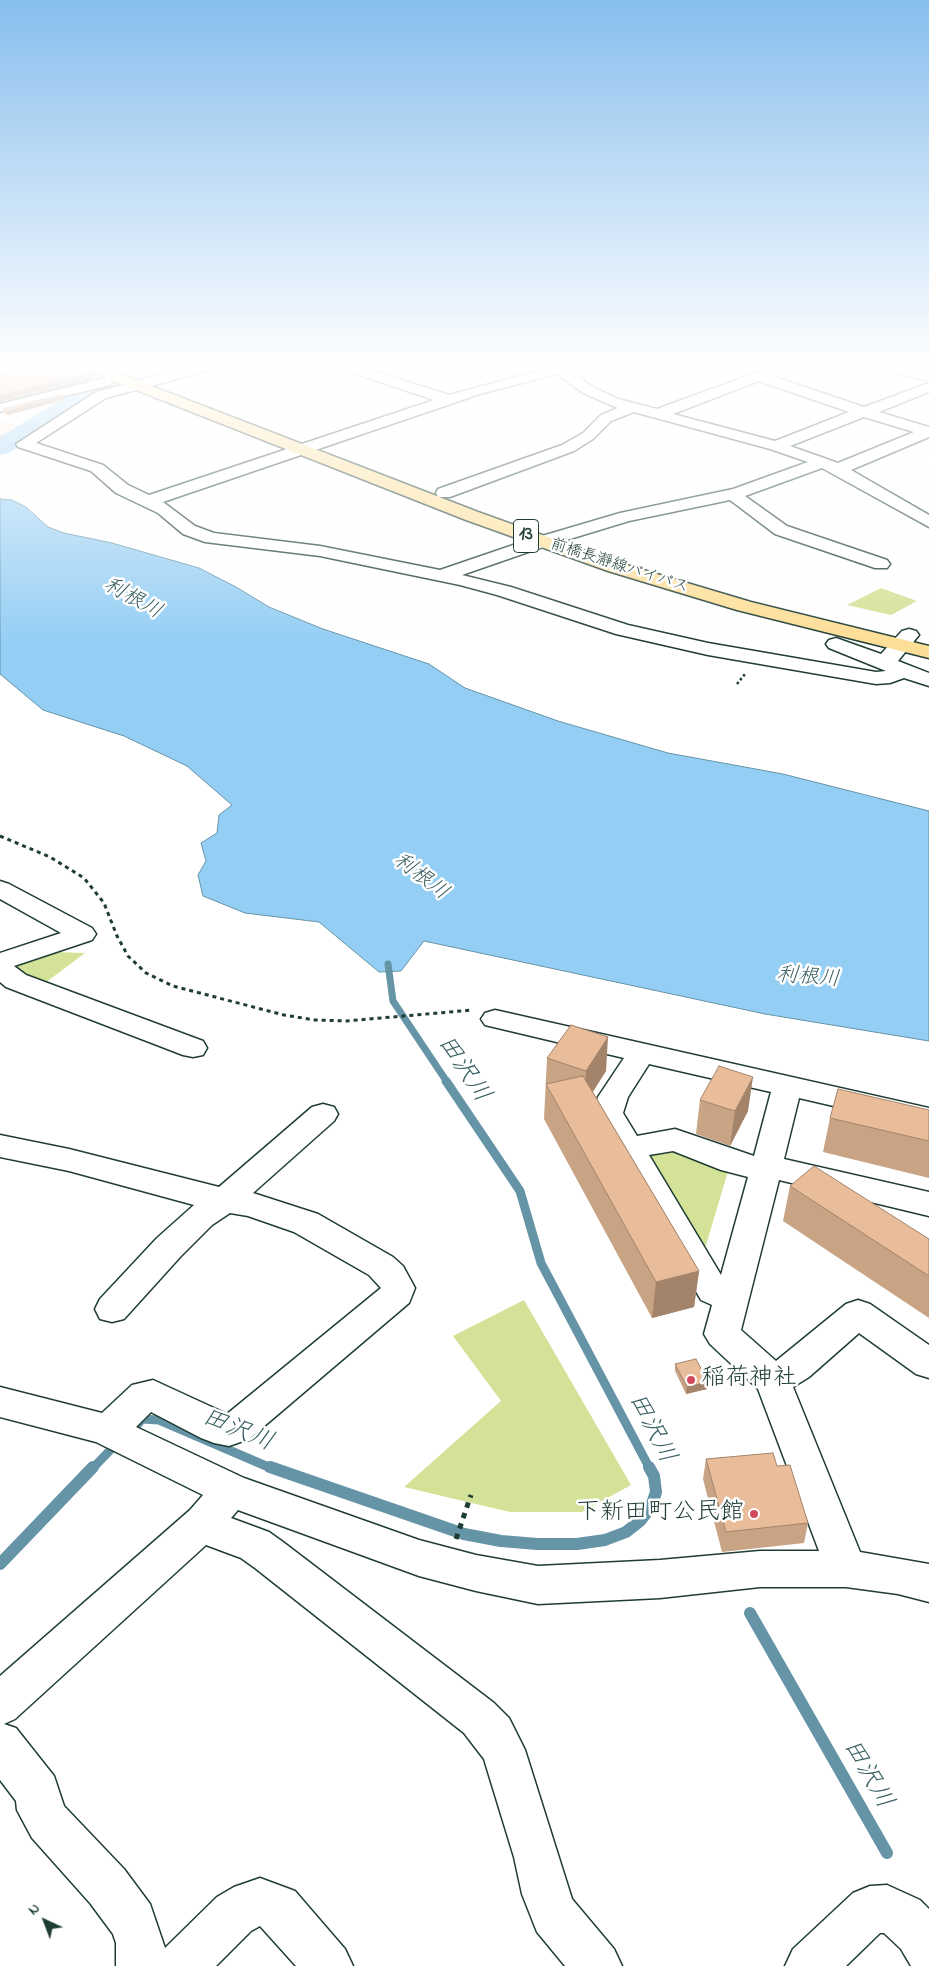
<!DOCTYPE html>
<meta charset="utf-8">
<style>
body{margin:0}
#map{position:relative;width:929px;height:1966px;overflow:hidden;background:#fff;font-family:"Indie Flower",sans-serif}
canvas{display:block}
.north{position:absolute;left:20px;top:1896px;width:50px;height:50px;-webkit-text-stroke:4px #fff;paint-order:stroke;rotate:317deg;font-size:14px;font-weight:700;line-height:20px;text-align:center;color:#1f3d34}
.north::after{content:'';display:block;margin:auto;width:18px;height:22px;background:#1f3d34;clip-path:polygon(50% 0,100% 100%,50% 72%,0 100%)}
</style>
<div id="map">
<canvas width="929" height="1966"></canvas>
<div class="north">N</div>
</div>
<script>
const context = document.querySelector('canvas').getContext('2d');
context.lineJoin = 'round';
function fill(path, color) { context.fillStyle = color; context.fill(path, 'evenodd'); }
const poly = rows => new Path2D(rows.map(r => 'M' + r).join(''));
function trace(path, color, width, dash) { context.strokeStyle = color; context.lineWidth = width; context.lineCap = dash ? 'butt' : 'round'; context.setLineDash(dash || []); context.stroke(path); }
function label(font, color, halo, rows, align = 'center') {
  context.font = font + ' "Indie Flower","Klee One",sans-serif'; context.lineWidth = 5; context.setLineDash([]); context.textBaseline = 'middle'; context.strokeStyle = halo; context.fillStyle = color; for (const [text, x, y, turn = 0] of rows) {
    context.save(); context.translate(x, y); context.rotate((+turn || 0) * Math.PI / 180); context.textAlign = isNaN(turn) ? turn : align; if (halo) context.strokeText(text, 0, 0); context.fillText(text, 0, 0); context.restore();
  }
}
const built = poly([
 [0,417,3,420,24,429,0,444]
]);
const green = poly([
 [881,588,917,601,891,615,847,605],
 [56,952,85,953,45,983,12,967],
 [676,1146,729,1168,703,1255,640,1152],
 [524,1300,631,1485,582,1512,510,1512,404,1487,501,1401,453,1336]
]);
const water = poly([
 [0,499,12,500,26,507,48,527,64,533,112,543,199,568,236,587,269,607,323,629,429,664,465,688,558,721,668,753,783,774,929,811,929,1041,765,1014,424,941,401,971,379,972,319,922,245,913,203,896,198,875,206,861,201,843,217,833,219,815,232,805,187,766,124,736,43,710,0,674,0,499]
]);
const streamFar2 = poly([
 [388,964,393,1001,447,1082]
]);
const streamFar1 = poly([
 [446,1081,520,1191,541,1263,650,1469],
 [138,1424,142,1419,159,1420,273,1469],
 [92,1469,117,1443]
]);
const stream = poly([
 [270,1467,464,1534,501,1541,537,1544,577,1544,605,1540,626,1532,640,1521,651,1507,656,1492,654,1476,649,1467],
 [0,1564,93,1467],
 [750,1613,887,1853]
]);
const river = poly([
 [159,368,194,368,191,373,96,398,9,453,0,455,0,437,80,388,159,368]
]);
const pathFar2 = poly([
 [737,684,745,674]
]);
const pathFar1 = poly([
 [0,836,50,857,84,878,104,903,117,936,128,956,146,973,173,986,284,1015,315,1020,346,1021,473,1010]
]);
const path = poly([
 [456,1539,471,1495]
]);
const minor = poly([
 [187,368,209,368,207,371,106,398,36,443,103,465,128,485,149,495,434,400,347,371,345,368,365,368,449,395,549,368,566,368,593,387,618,399,657,409,769,368,781,368,783,370,772,376,864,407,929,383,929,392,879,412,929,427,929,437,851,470,929,515,929,527,822,468,745,496,787,526,887,560,890,564,887,568,875,568,775,534,730,500,629,521,537,549,462,575,511,587,628,625,708,643,876,672,886,671,829,648,826,644,829,640,836,638,881,654,902,631,909,629,916,631,919,635,898,661,929,673,929,686,904,678,890,683,876,684,708,655,616,634,497,595,460,585,320,556,205,542,183,534,158,513,116,493,91,471,18,447,16,444,96,392,187,368],
 [557,374,583,393,618,408,601,415,583,433,562,445,438,489,436,493,438,497,450,497,574,451,593,439,611,421,634,412,770,449,808,462,733,489,620,513,525,541,440,570,320,546,214,533,195,526,163,502,480,394,557,374],
 [759,381,849,412,775,441,673,414,759,381],
 [864,417,914,432,838,463,790,446,864,417],
 [886,368,908,368,929,373,929,381,888,371,886,368],
 [105,378,110,379,112,382,110,385,0,412,0,404,105,378],
 [0,881,9,884,92,928,96,934,92,940,14,966,26,975,203,1041,207,1048,203,1055,193,1057,183,1055,6,987,0,982,0,953,61,933,0,899,0,881],
 [495,1010,929,1108,929,1128,799,1098,784,1159,929,1192,929,1216,779,1180,741,1330,776,1361,846,1304,858,1300,870,1304,929,1345,929,1378,916,1374,859,1333,809,1377,793,1387,860,1552,929,1564,929,1602,898,1594,846,1587,760,1587,660,1598,538,1604,476,1591,419,1576,238,1510,231,1518,269,1532,283,1542,494,1703,509,1718,525,1750,572,1899,614,1949,622,1966,565,1966,537,1932,522,1894,514,1857,484,1759,464,1733,255,1568,241,1558,206,1545,15,1719,4,1724,16,1728,54,1776,64,1806,124,1869,150,1904,165,1948,217,1897,234,1887,260,1878,295,1891,345,1949,353,1966,296,1966,260,1926,251,1931,216,1966,116,1966,116,1943,113,1934,90,1903,32,1838,17,1810,16,1801,0,1780,0,1676,190,1510,203,1495,96,1442,0,1417,0,1387,102,1413,132,1385,153,1380,227,1414,381,1288,369,1275,294,1232,248,1216,230,1213,212,1225,181,1256,124,1319,112,1322,100,1319,95,1309,100,1299,157,1238,194,1205,69,1171,0,1157,0,1135,69,1149,219,1187,312,1107,323,1104,334,1107,338,1114,334,1121,253,1193,318,1214,393,1257,403,1266,415,1288,409,1303,249,1439,229,1446,214,1443,201,1438,151,1412,136,1427,244,1478,419,1540,476,1555,538,1566,660,1560,760,1551,819,1551,758,1389,710,1344,704,1334,712,1305,701,1300,593,1113,598,1097,624,1058,485,1025,481,1019,485,1013,495,1010],
 [649,1064,771,1092,754,1156,675,1129,637,1136,623,1113,628,1097,649,1064],
 [673,1151,721,1170,748,1177,721,1275,649,1155,673,1151],
 [887,1885,920,1900,929,1909,929,1966,911,1966,901,1949,884,1933,880,1933,846,1966,785,1966,793,1949,853,1893,870,1886,887,1885]
]);
const major = poly([
 [86,368,105,368,478,512,620,563,751,602,929,646,929,658,737,610,608,571,466,520,88,371,86,368]
]);
const wall = poly([
 [64,400,8,415,3,413,3,409],
 [547,1058,606,1071,593,1092,699,1271,694,1307,652,1318,544,1119],
 [700,1100,748,1111,730,1146,696,1134],
 [929,1110,929,1178,823,1152,830,1118],
 [790,1186,929,1239,929,1318,783,1221],
 [675,1364,707,1389,686,1394,675,1371],
 [706,1459,777,1466,808,1523,804,1543,722,1552,703,1479]
]);
const shadedWall = poly([
 [94,372,95,379,0,402,0,395],
 [63,396,64,400,8,415,7,411],
 [608,1037,606,1071,584,1105,586,1071],
 [753,1077,748,1111,730,1146,735,1111],
 [699,1271,694,1307,652,1318,656,1282],
 [708,1382,707,1389,686,1394,687,1387]
]);
const building = poly([
 [27,368,82,368,94,372,0,395,0,373,27,368],
 [60,395,63,396,7,411,3,409,60,395],
 [571,1025,608,1037,586,1071,547,1058,571,1025],
 [719,1066,753,1077,735,1111,700,1100,719,1066],
 [583,1076,699,1271,656,1282,546,1084,583,1076],
 [838,1089,929,1110,929,1141,830,1118,838,1089],
 [814,1166,929,1239,929,1276,790,1186,814,1166],
 [696,1359,708,1382,687,1387,675,1364,696,1359],
 [773,1453,777,1466,790,1465,808,1523,726,1532,706,1459,773,1453]
]);
const markers = [
 [691,1380,5,"#d1495b"],
 [754,1514,5,"#d1495b"]
];
const farStreetnames = [
 ["前橋長瀞線バイパス",619,567,18]
];
const shields = [
 [526,536,25]
];
const shieldNames = [
 ["13",526,536]
];
const waterNames = [
 ["利根川",132,600,29],
 ["利根川",420,878,37],
 ["利根川",808,979,5]
];
const nearPoinames = [
 ["稲荷神社",701,1380],
 ["下新田町公民館",744,1514,"right"]
];
const nearWaternames = [
 ["田沢川",462,1070,56],
 ["田沢川",650,1429,63],
 ["田沢川",237,1432,22],
 ["田沢川",866,1775,60]
];
fill(built, '#f8ebe0');
fill(green, '#d3e296');
fill(water, '#95cef4');
trace(water, '#6694a7', 1);
trace(streamFar2, '#6694a7', 7);
trace(streamFar1, '#6694a7', 9);
trace(stream, '#6694a7', 12);
fill(river, '#95cef4');
trace(minor, '#1f3d34', 3);
trace(major, '#1f3d34', 3);
trace(pathFar2, '#1f3d34', 2.5, [2.5, 2.5]);
trace(pathFar1, '#1f3d34', 3, [4, 4]);
trace(path, '#1f3d34', 5, [5.5, 5.5]);
fill(minor, '#fff');
fill(major, '#fdde96');
fill(wall, '#c8a384');
fill(shadedWall, '#a3846b');
fill(building, '#e9bd99');
trace(building, '#a3846b', 1);
const sky = context.createLinearGradient(0, 0, 0, 643);
sky.addColorStop(0, '#87beed');
sky.addColorStop(0.57, '#fff');
sky.addColorStop(1, '#ffffff00');
context.fillStyle = sky;
context.fillRect(0, 0, 929, 643);
for (const [x, y, r, color] of markers) { const dot = new Path2D(); dot.arc(x, y, r, 0, 2 * Math.PI); context.fillStyle = color; context.fill(dot); trace(dot, '#fff', 2); }
label('16px', '#1f3d34', '#fff', farStreetnames);
for (const [x, y, w] of shields) { const box = new Path2D(); box.roundRect(x - w / 2, y - 16.5, w, 33, 4); context.fillStyle = '#fff'; context.fill(box); trace(box, '#1f3d34', 1); }
label('bold 19px', '#1f3d34', null, shieldNames);
label('italic 21px', '#3c6164', '#fff', waterNames);
label('24px', '#1f3d34', '#fff', nearPoinames, 'left');
label('italic 25px', '#3c6164', '#fff', nearWaternames);
</script>
